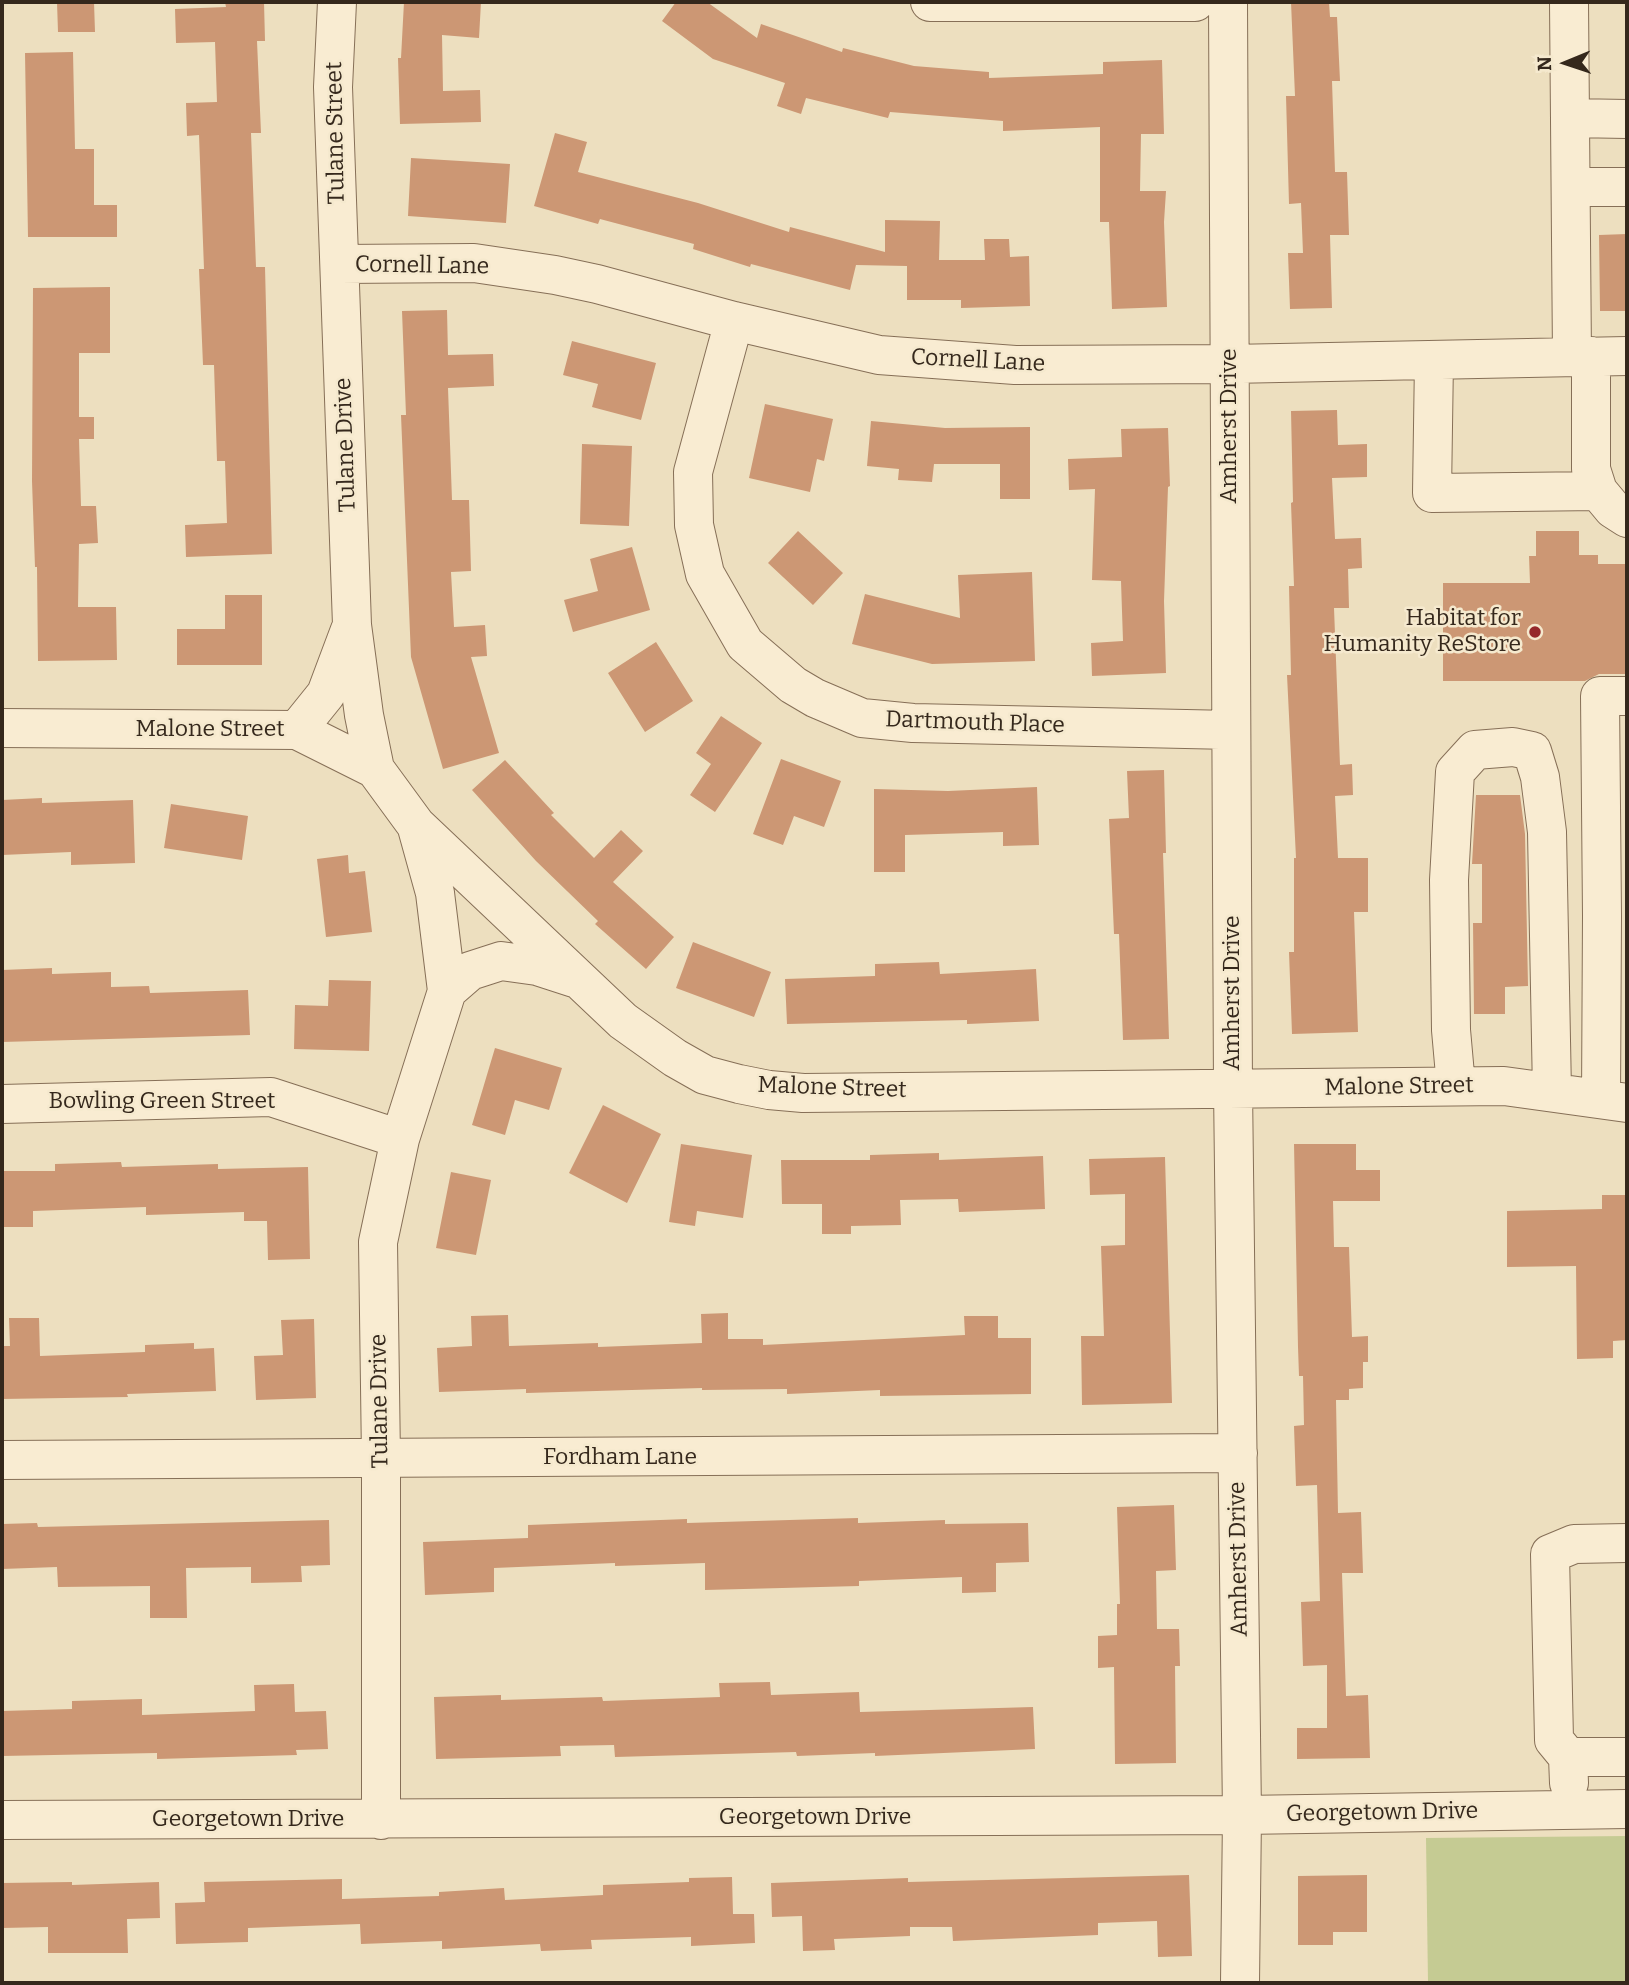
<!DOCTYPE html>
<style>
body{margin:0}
#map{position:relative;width:1629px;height:1985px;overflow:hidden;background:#eddfbf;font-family:Bitter,serif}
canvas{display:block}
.frame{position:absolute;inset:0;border:4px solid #35281c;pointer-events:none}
.north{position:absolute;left:1531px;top:28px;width:70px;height:70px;-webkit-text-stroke:5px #f5e9ce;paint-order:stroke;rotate:268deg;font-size:19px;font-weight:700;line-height:28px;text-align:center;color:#35281c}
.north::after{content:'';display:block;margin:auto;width:24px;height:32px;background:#35281c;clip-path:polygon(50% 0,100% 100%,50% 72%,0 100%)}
</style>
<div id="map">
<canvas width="1629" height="1985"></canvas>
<div class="frame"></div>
<div class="north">N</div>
</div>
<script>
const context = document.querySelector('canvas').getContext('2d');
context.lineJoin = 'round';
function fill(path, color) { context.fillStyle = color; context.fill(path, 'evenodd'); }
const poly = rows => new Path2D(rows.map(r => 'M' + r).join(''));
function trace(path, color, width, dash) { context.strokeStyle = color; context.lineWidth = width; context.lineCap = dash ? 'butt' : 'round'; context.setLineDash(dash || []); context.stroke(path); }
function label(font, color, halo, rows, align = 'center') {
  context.font = font + ' Bitter,serif'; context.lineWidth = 5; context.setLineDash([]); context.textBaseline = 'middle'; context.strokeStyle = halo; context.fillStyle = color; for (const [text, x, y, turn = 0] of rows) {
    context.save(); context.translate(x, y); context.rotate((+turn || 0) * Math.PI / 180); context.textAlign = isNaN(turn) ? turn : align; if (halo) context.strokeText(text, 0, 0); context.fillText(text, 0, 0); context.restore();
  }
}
const green = poly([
 [1627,1836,1627,1983,1428,1983,1426,1838]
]);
const building = poly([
 [57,2,94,2,95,32,58,32],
 [225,2,264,2,265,41,257,41,261,133,251,133,256,267,265,267,272,554,186,557,185,525,227,523,225,461,217,461,214,365,203,365,199,269,204,269,199,135,187,136,186,103,217,102,215,42,176,43,175,9,226,7],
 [404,2,481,2,479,38,442,35,443,91,480,90,481,122,400,124,398,58,401,58],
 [676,2,707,2,757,38,761,24,842,52,843,48,914,66,989,72,989,78,1103,74,1103,62,1162,60,1164,134,1141,134,1140,191,1166,191,1164,222,1167,307,1112,309,1109,222,1100,222,1100,127,1003,131,1003,121,890,112,888,118,806,98,801,114,777,106,785,83,713,59,662,21],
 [1291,2,1329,2,1330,17,1337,17,1340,81,1332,81,1335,172,1347,172,1349,235,1330,235,1332,308,1290,309,1288,253,1303,253,1301,203,1289,204,1286,96,1295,96],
 [73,52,75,149,94,149,94,205,117,205,117,237,28,237,25,53],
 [555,133,587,142,578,172,698,203,789,232,790,227,885,252,885,220,940,221,939,260,985,260,984,239,1009,239,1010,257,1029,256,1030,306,961,308,961,300,907,300,907,266,856,265,850,290,751,264,750,267,693,249,694,244,600,219,598,224,534,206],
 [411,158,510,164,506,223,408,216],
 [1627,234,1627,311,1600,311,1599,235],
 [110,287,110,353,79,353,79,417,94,417,94,439,79,439,81,506,96,506,98,543,79,544,78,607,116,607,117,660,38,661,37,567,35,567,32,481,33,288],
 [447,310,448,355,493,354,494,386,448,388,452,500,469,500,471,571,451,572,454,627,485,625,487,656,471,657,499,753,443,769,411,657,401,415,406,415,402,311],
 [572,341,656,363,641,420,592,407,598,384,563,375],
 [765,404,833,419,824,461,817,459,810,492,749,478],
 [1337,410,1338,445,1367,444,1367,477,1332,478,1335,539,1361,538,1362,568,1348,569,1349,608,1334,608,1340,765,1352,764,1353,795,1335,796,1338,858,1368,858,1368,912,1354,912,1358,1032,1292,1034,1289,952,1294,952,1294,858,1296,858,1287,675,1291,675,1289,586,1294,586,1291,503,1293,502,1291,411],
 [871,421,945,428,1030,427,1030,499,1000,499,1000,464,934,464,932,482,898,480,899,469,867,466],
 [1168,428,1170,486,1168,487,1164,601,1166,673,1092,676,1091,643,1123,641,1121,581,1092,580,1095,489,1069,490,1068,459,1122,457,1121,429],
 [582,444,632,446,629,526,580,524],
 [798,531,843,573,813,605,768,563],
 [1536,531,1579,531,1579,555,1598,555,1598,564,1627,564,1627,674,1599,674,1585,681,1443,681,1443,583,1530,583,1529,556,1536,556],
 [632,547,650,610,573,632,564,600,598,591,590,559],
 [1032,572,1035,661,932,664,852,644,865,594,960,618,958,575],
 [225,595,262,595,262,665,177,665,177,629,225,629],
 [656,642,693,701,645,732,608,673],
 [721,716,762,743,715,812,690,795,711,764,696,753],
 [781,759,841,781,824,827,794,816,783,845,753,834],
 [505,760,554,813,551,815,594,858,621,830,643,851,613,882,674,937,646,969,595,924,598,921,536,861,472,790],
 [1164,770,1166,853,1163,853,1169,1039,1123,1040,1119,934,1114,934,1109,819,1129,818,1127,771],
 [1037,787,1039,845,1003,846,1003,832,905,835,905,872,874,872,874,789,948,791],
 [1476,795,1520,795,1525,834,1528,986,1505,987,1505,1014,1474,1014,1473,923,1482,923,1482,864,1472,864],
 [42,798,42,803,133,800,135,863,71,865,71,852,2,855,2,800],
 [171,804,248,816,242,860,164,848],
 [348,855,349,873,365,871,372,932,326,937,317,859],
 [693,942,771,972,754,1017,676,988],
 [939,962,940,974,1036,969,1039,1021,967,1024,967,1020,787,1024,785,979,875,976,875,964],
 [52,968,52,974,111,972,111,987,149,986,150,993,248,990,250,1035,2,1042,2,970],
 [329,980,371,981,369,1051,294,1049,295,1005,328,1006],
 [495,1048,562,1068,549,1110,515,1100,505,1135,472,1125],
 [603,1105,661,1134,627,1203,569,1173],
 [681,1144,752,1155,743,1218,697,1211,695,1226,669,1222],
 [1294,1144,1356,1144,1356,1170,1380,1170,1380,1201,1333,1201,1334,1247,1349,1247,1352,1337,1368,1336,1368,1362,1363,1362,1363,1388,1349,1389,1349,1400,1336,1400,1338,1513,1361,1512,1363,1573,1342,1573,1346,1696,1368,1695,1370,1758,1297,1759,1297,1728,1327,1728,1327,1665,1303,1666,1301,1602,1320,1601,1317,1485,1296,1486,1294,1426,1304,1425,1303,1376,1299,1376,1298,1347],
 [939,1153,939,1160,1043,1156,1045,1209,959,1212,958,1199,900,1200,901,1225,851,1226,851,1234,822,1234,822,1204,782,1204,781,1160,870,1160,870,1155],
 [1165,1157,1172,1403,1082,1405,1081,1336,1104,1336,1101,1246,1125,1245,1125,1194,1090,1195,1089,1159],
 [121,1162,122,1167,218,1164,218,1169,308,1167,310,1259,268,1260,267,1221,244,1221,244,1212,146,1215,146,1207,33,1211,33,1227,3,1227,2,1171,55,1171,55,1164],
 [451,1172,491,1180,476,1255,436,1248],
 [1602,1195,1627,1195,1627,1340,1613,1341,1613,1358,1577,1359,1576,1266,1507,1267,1507,1211,1602,1209],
 [728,1313,728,1339,763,1339,763,1345,965,1335,964,1316,998,1316,998,1338,1031,1338,1031,1394,880,1396,880,1390,787,1394,787,1389,702,1390,702,1388,526,1393,526,1389,439,1392,437,1348,472,1346,471,1316,508,1315,509,1346,598,1343,598,1347,702,1343,701,1314],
 [9,1318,39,1318,40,1356,145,1352,145,1345,194,1343,194,1349,214,1348,216,1391,127,1394,128,1397,2,1399,2,1346,10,1346],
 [314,1319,316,1398,256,1400,254,1356,283,1355,281,1320],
 [1174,1505,1176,1570,1156,1571,1157,1629,1179,1629,1180,1666,1175,1666,1176,1763,1115,1764,1114,1667,1098,1668,1098,1636,1117,1635,1117,1604,1120,1604,1117,1507],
 [858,1518,858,1523,945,1520,945,1524,1028,1523,1029,1562,996,1563,996,1592,962,1593,962,1577,859,1581,859,1586,705,1590,705,1563,615,1566,615,1563,494,1568,494,1592,425,1595,423,1542,528,1538,528,1525,687,1519,687,1523],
 [329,1520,330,1565,301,1566,302,1582,251,1583,251,1567,186,1568,187,1618,150,1618,150,1586,58,1587,57,1567,2,1569,2,1524,37,1523,38,1527],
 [770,1682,771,1695,859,1692,860,1712,1033,1707,1035,1749,875,1756,875,1753,797,1756,796,1752,615,1757,614,1745,560,1746,561,1756,436,1759,434,1697,501,1695,501,1700,602,1697,603,1701,720,1697,719,1683],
 [294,1684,295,1712,326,1711,328,1749,296,1750,297,1755,157,1759,157,1753,2,1756,2,1711,72,1709,72,1701,142,1699,142,1715,255,1711,254,1685],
 [1189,1875,1192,1956,1158,1957,1157,1921,1098,1923,1098,1935,953,1941,952,1927,910,1927,910,1936,834,1939,835,1950,803,1951,802,1916,772,1917,771,1883,908,1878,908,1882],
 [1367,1875,1367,1932,1333,1932,1333,1945,1298,1945,1298,1876],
 [732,1877,733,1914,754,1914,755,1943,691,1946,691,1937,591,1940,592,1949,541,1951,540,1944,442,1949,442,1941,361,1944,360,1924,248,1928,248,1942,176,1944,175,1903,205,1902,204,1882,342,1879,342,1899,439,1896,439,1892,504,1888,505,1900,603,1895,603,1885,689,1882,689,1878],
 [72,1882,72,1885,159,1882,160,1918,127,1919,128,1953,48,1953,48,1927,2,1928,2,1883]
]);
const minor = poly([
 [337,2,333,87,352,625,364,715,375,769],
 [930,2,1195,2],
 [1228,2,1233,1088,1242,1815,1240,1983],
 [1569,2,1572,357],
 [1570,118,1627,119],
 [1571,187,1627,187],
 [340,264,474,263,555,275,597,284,734,321,879,355,1015,365,1230,364,1627,356],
 [734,321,693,472,694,525,705,574,745,644,793,685,815,698,862,718,913,723,1231,730],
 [1591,356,1591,469,1598,491,1613,509,1627,518],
 [1434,360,1432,493,1598,491],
 [2,728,297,730,375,769,416,825,623,1021,675,1058,705,1075,739,1084,769,1090,803,1093,1504,1086,1627,1103],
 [297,730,326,694,350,630],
 [447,991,470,971,501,961,537,966,574,978],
 [1456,1086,1451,1030,1449,880,1455,772,1475,750,1513,747,1532,751,1540,777,1547,832,1552,1092],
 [1601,1099,1602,916,1600,696,1627,696],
 [2,1104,271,1097,400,1139],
 [2,1460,1238,1453],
 [1568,1757,1554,1740,1550,1554,1574,1544,1627,1543],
 [1569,1783,1568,1757,1627,1757],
 [2,1820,1242,1815,1627,1809],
 [381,1820,381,1459,378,1242,400,1139,447,991,435,893,417,828]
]);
const markers = [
 [1535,632,7,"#95282a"]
];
const streetNames = [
 ["Tulane Street",336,133,-91],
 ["Cornell Lane",422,266,1],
 ["Cornell Lane",978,361,3],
 ["Amherst Drive",1230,426,-90],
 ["Tulane Drive",346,445,-92],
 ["Dartmouth Place",975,723,2],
 ["Malone Street",210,730],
 ["Amherst Drive",1233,993,-90],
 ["Malone Street",1399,1087,-1],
 ["Malone Street",832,1088,2],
 ["Bowling Green Street",162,1102],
 ["Tulane Drive",380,1401,-91],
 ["Fordham Lane",620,1458],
 ["Amherst Drive",1239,1559,-91],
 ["Georgetown Drive",1382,1813,-1],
 ["Georgetown Drive",815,1818],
 ["Georgetown Drive",248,1820]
];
const poiNames = [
 ["Habitat for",1521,619],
 ["Humanity ReStore",1521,645]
];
fill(green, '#c5cb93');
fill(building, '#cc9774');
trace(minor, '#866f57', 40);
trace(minor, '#f9ecd2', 38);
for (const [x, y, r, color] of markers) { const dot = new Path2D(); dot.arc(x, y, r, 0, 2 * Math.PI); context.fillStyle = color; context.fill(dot); trace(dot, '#f5e9ce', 2.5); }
label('23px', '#35281c', '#f5e9ce', streetNames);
label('23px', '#35281c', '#f5e9ce', poiNames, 'right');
</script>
